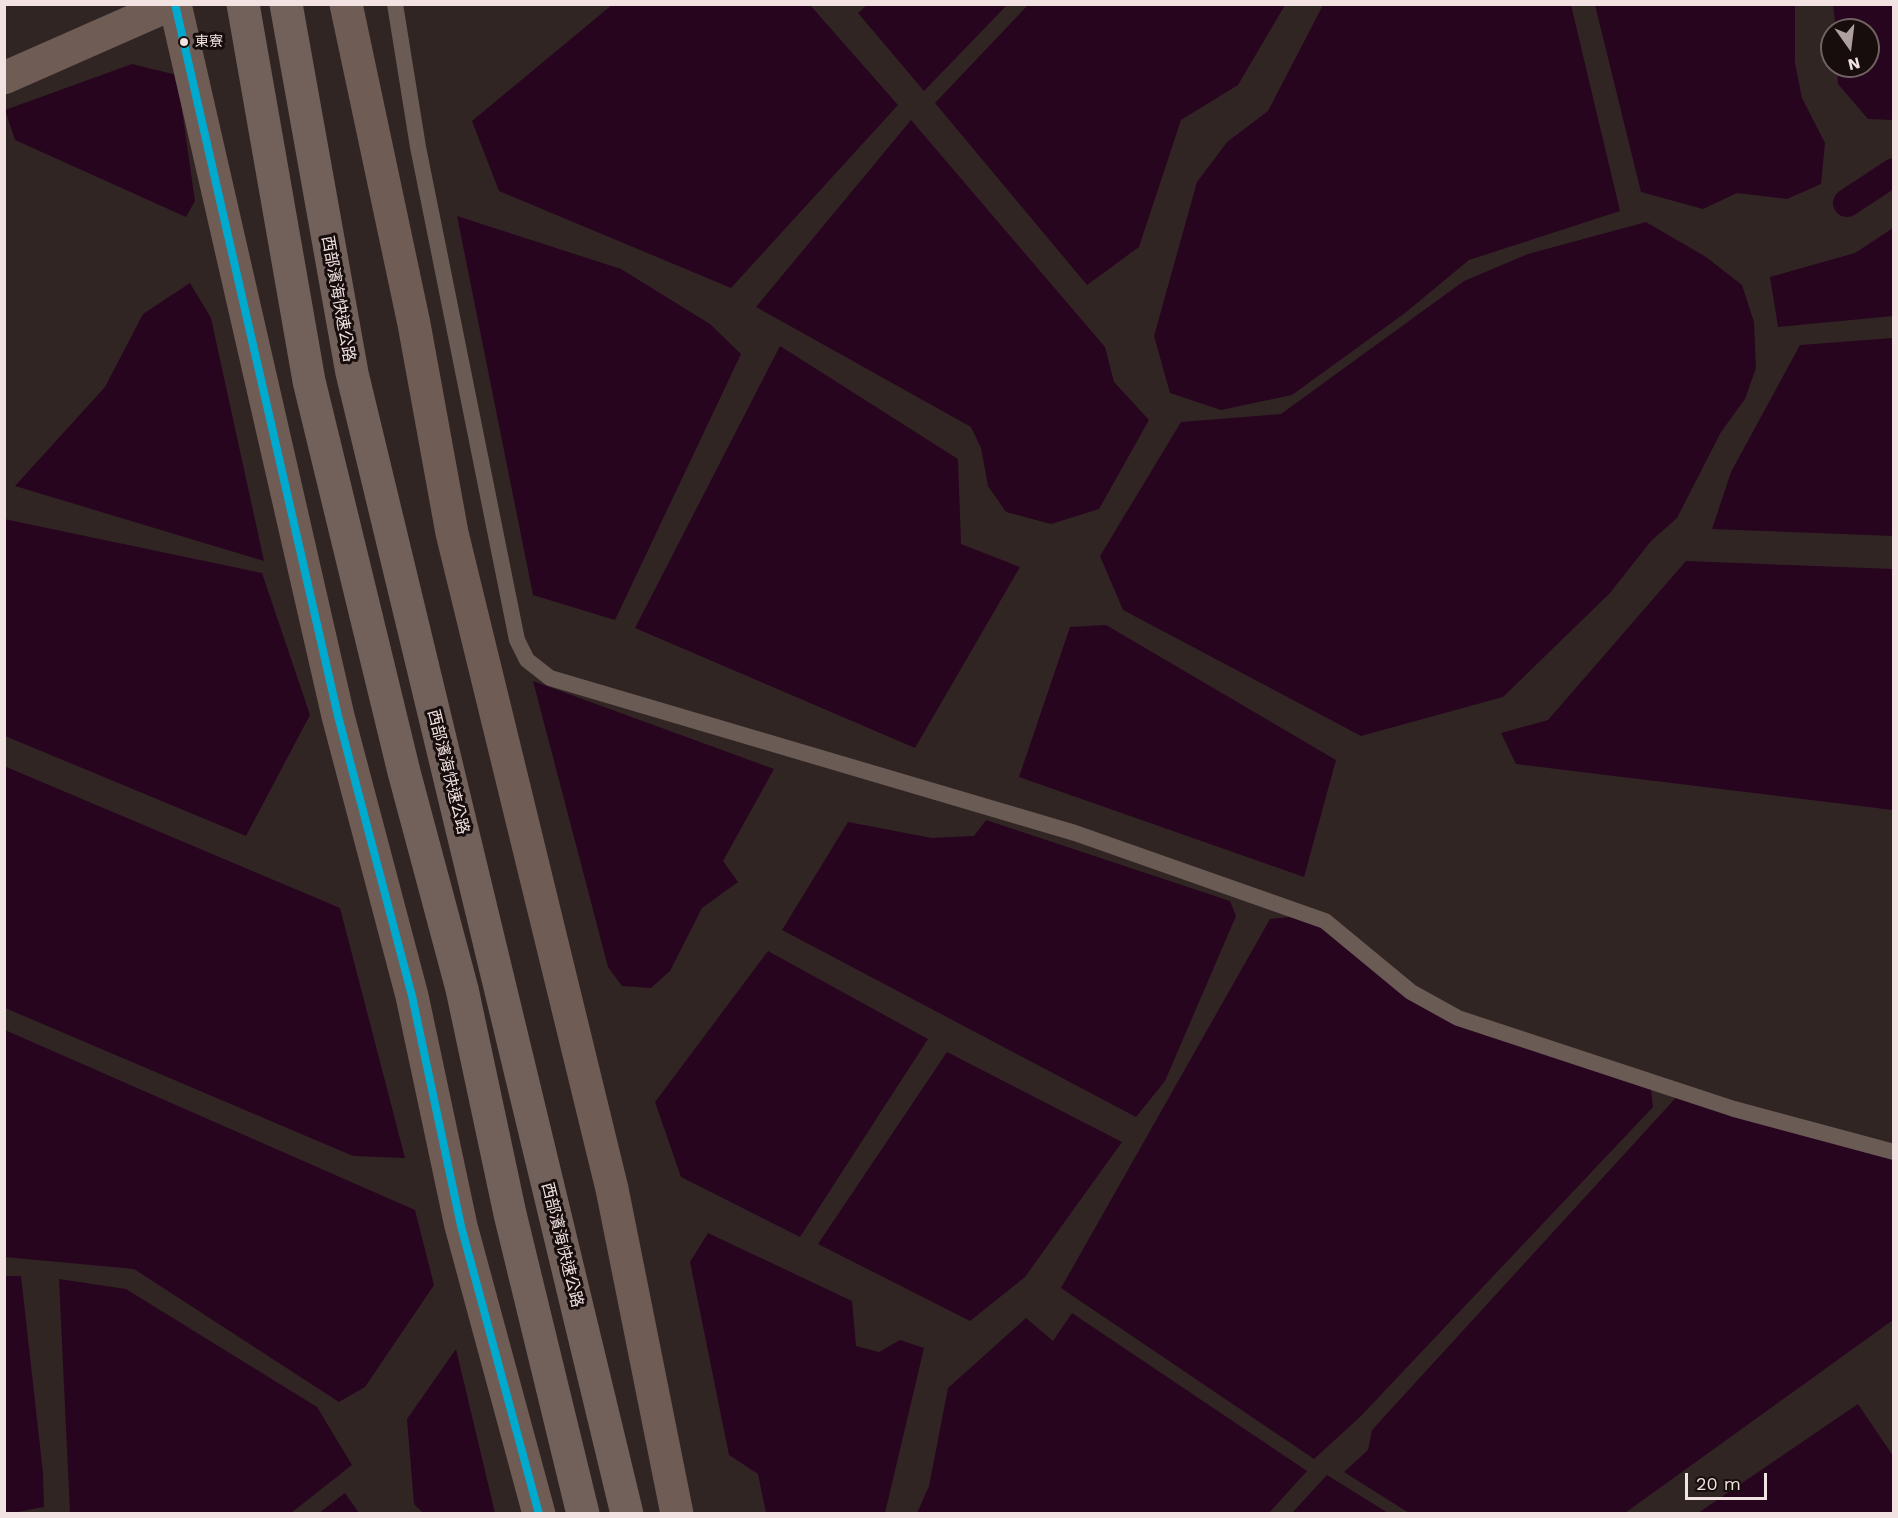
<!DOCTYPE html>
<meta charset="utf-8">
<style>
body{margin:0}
#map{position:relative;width:1898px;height:1518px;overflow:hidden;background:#312524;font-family:"Work Sans",sans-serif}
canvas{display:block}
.frame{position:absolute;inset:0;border:6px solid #f2e2e1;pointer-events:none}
.north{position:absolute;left:1820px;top:18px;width:60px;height:60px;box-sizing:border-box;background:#170d0c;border:2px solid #6f6261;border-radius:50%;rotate:166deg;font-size:16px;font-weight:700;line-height:24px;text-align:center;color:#f2e2e1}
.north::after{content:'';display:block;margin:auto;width:21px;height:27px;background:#aea09f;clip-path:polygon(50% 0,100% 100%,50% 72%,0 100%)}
.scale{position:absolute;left:1685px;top:1473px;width:82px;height:27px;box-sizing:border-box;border:3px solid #f2e2e1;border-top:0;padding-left:8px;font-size:18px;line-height:21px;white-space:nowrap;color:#f2e2e1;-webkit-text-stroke:4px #170d0c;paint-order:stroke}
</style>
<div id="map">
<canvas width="1898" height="1518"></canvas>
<div class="frame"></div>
<div class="north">N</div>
<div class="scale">20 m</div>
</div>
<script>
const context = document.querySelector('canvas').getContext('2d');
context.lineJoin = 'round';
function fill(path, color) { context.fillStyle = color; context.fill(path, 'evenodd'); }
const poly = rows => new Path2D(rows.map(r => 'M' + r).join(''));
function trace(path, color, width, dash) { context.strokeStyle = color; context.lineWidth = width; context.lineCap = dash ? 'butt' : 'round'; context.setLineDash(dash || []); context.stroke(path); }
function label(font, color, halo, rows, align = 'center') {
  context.font = font + ' "Work Sans","Noto Sans TC",sans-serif'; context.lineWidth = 6; context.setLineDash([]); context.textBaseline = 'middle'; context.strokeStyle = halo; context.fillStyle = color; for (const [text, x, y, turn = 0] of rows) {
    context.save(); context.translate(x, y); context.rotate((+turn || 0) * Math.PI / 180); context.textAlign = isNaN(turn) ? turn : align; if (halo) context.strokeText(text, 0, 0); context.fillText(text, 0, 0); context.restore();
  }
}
const water = poly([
 [613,4,810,5,898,105,731,288,499,191,472,121],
 [867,5,867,4,1007,5,924,91,858,13],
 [1028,5,1285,5,1238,85,1181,120,1139,247,1087,285,935,103],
 [1323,5,1571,5,1620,211,1469,260,1405,313,1292,395,1221,410,1170,393,1154,336,1197,182,1227,142,1268,111],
 [1595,5,1795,5,1795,63,1802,98,1825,143,1821,184,1787,199,1737,193,1703,209,1641,192],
 [1833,5,1893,5,1893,120,1868,119,1838,84,1837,66,1868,66,1868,30,1836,30],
 [132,64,177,75,195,201,186,217,15,140,5,110],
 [911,120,1105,347,1114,382,1149,420,1099,509,1051,524,1006,512,988,486,981,448,971,427,756,307],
 [457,216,621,269,710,324,741,354,615,620,533,595],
 [1646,222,1706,257,1742,285,1754,322,1756,368,1745,399,1721,432,1677,518,1651,541,1610,593,1503,697,1361,736,1123,610,1100,556,1181,422,1281,414,1464,281,1528,254],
 [1893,228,1893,316,1778,327,1770,277,1855,253],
 [190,283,211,318,264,561,15,486,105,387,143,314],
 [1893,338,1893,536,1712,529,1731,472,1800,345],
 [780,346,958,459,961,544,1020,567,915,748,635,628],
 [4,519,262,573,310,715,246,836,5,736],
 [1686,561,1893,569,1893,810,1516,764,1501,733,1548,720],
 [1106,625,1336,760,1304,877,1019,777,1070,627],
 [533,681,774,769,723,861,738,882,702,908,670,971,651,988,622,986,608,967],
 [4,766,340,908,405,1158,353,1156,5,1008],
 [986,820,1230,901,1236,916,1165,1081,1136,1117,782,930,848,822,932,838,974,836],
 [1307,915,1434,1005,1650,1081,1653,1107,1360,1417,1314,1459,1061,1288,1270,919],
 [768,951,928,1039,800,1237,681,1177,655,1102],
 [5,1030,415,1210,434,1285,365,1387,339,1402,134,1269,5,1257],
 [947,1052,1122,1142,1025,1277,970,1321,818,1244],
 [1682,1091,1893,1147,1893,1320,1625,1513,1409,1513,1344,1472,1368,1450,1372,1430],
 [708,1233,852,1301,856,1346,879,1352,900,1340,924,1348,885,1513,766,1513,758,1474,729,1455,690,1262],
 [4,1276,21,1276,43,1473,44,1507,7,1514,4,1513],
 [59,1279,126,1289,317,1407,352,1465,291,1513,70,1513],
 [1072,1313,1307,1471,1269,1513,917,1513,929,1486,948,1388,1026,1318,1053,1341],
 [456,1349,495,1513,423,1513,414,1504,407,1419],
 [1858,1404,1893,1456,1893,1513,1698,1513],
 [1327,1475,1388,1513,1292,1513],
 [345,1493,359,1513,319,1513]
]);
const canal = poly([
 [1847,203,1894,172]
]);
const lane = poly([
 [395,4,418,147,517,640,527,660,550,678,1075,833,1325,921,1411,992,1458,1018,1734,1109,1894,1152]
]);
const secondary = poly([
 [175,4,338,716,412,996,461,1226,539,1514],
 [346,4,414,324,452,533,612,1189,677,1514],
 [4,78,172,4]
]);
const highway = poly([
 [243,4,309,381,404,772,462,989,510,1214,583,1514],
 [286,4,352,373,627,1514]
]);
const bus1 = poly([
 [175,4,338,716,412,996,461,1226,539,1514]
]);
const markers = [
 [184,42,5,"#f2e2e1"]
];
const busNames = [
 ["東寮",195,42]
];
const streetNames = [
 ["西部濱海快速公路",338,299,80],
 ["西部濱海快速公路",448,772,76],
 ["西部濱海快速公路",562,1245,76]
];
fill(water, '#28051f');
trace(canal, '#28051f', 28);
trace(lane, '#6a5b54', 16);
trace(secondary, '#6e5c55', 33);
trace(highway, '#72615b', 33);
trace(bus1, '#00a9ce', 8);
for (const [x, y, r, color] of markers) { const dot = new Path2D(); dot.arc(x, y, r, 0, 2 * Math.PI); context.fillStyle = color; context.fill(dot); trace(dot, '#170d0c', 2); }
label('14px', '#f2e2e1', '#170d0c', busNames, 'left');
label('16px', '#f2e2e1', '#170d0c', streetNames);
</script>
